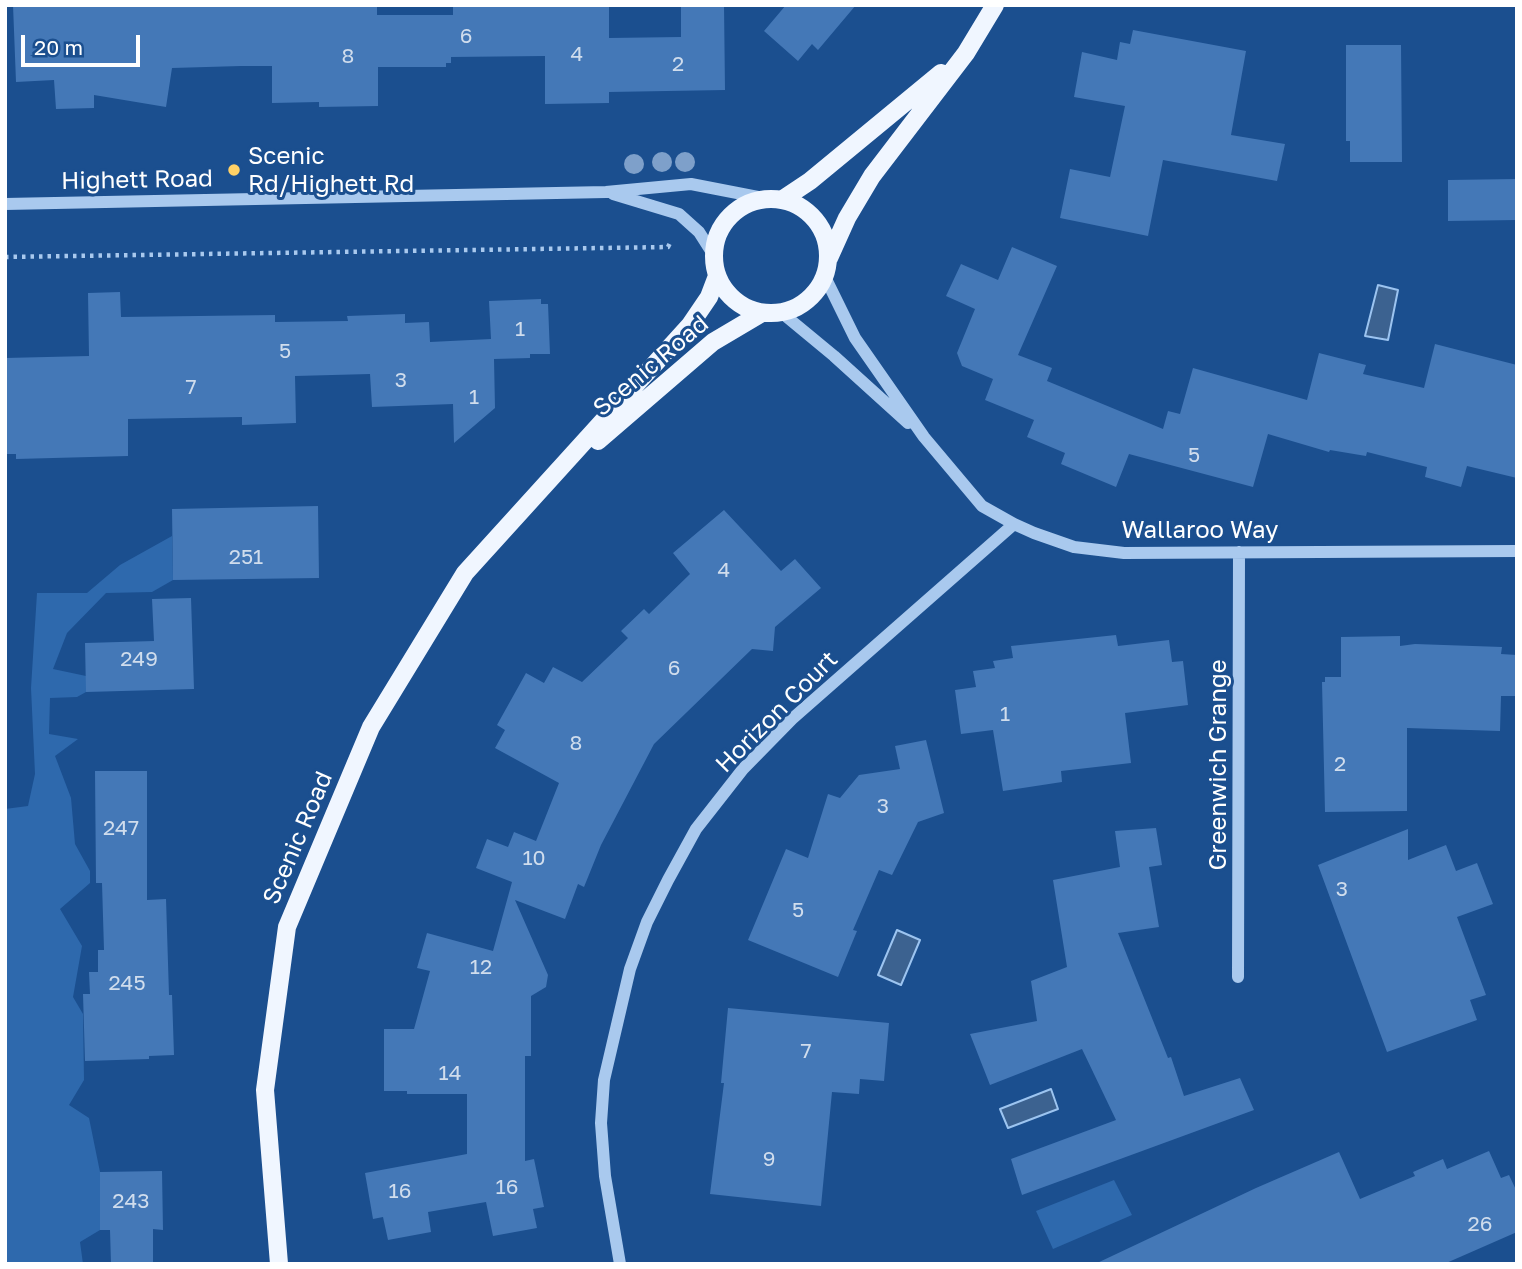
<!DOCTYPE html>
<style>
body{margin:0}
#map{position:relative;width:1522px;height:1269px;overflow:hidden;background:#1b4f8f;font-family:"Golos Text",sans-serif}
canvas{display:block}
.frame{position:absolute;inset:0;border:7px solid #fff;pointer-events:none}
.scale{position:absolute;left:21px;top:35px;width:119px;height:32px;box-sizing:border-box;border:4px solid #fff;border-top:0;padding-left:9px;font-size:21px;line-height:24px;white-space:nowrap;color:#fff;-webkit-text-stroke:5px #1b4f8f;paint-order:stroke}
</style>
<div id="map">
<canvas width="1522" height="1269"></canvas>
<div class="frame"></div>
<div class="scale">20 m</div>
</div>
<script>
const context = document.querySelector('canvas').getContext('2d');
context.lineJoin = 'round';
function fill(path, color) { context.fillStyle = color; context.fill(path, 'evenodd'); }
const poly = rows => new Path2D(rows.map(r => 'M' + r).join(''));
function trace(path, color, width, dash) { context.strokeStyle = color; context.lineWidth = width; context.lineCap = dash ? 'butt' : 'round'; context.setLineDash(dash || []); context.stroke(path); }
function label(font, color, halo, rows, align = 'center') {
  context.font = font + ' "Golos Text",sans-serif'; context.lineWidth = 6; context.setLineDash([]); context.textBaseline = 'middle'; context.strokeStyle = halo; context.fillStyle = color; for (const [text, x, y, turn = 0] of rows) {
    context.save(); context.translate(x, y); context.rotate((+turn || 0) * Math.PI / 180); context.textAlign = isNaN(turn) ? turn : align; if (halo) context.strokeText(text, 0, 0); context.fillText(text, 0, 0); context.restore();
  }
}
const green = poly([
 [172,536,173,580,152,592,106,593,67,633,53,669,86,676,86,692,77,697,50,698,49,734,78,739,55,756,71,798,75,844,90,871,90,883,60,909,82,946,73,997,83,1014,84,1080,69,1105,89,1118,100,1172,100,1230,80,1242,83,1264,5,1264,5,809,28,806,35,774,31,688,37,593,87,593,120,565],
 [1114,1180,1132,1215,1053,1249,1036,1211]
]);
const water = poly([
 [1378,285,1398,290,1388,340,1365,336,1378,285],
 [897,930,920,940,901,985,878,975,897,930],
 [1051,1089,1058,1109,1008,1128,1000,1109,1051,1089]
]);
const building = poly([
 [13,5,377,5,377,15,453,15,453,5,609,5,609,38,681,37,681,5,724,5,725,90,609,92,609,103,545,104,545,56,451,57,451,63,446,63,446,67,378,67,378,106,319,107,319,102,272,103,272,66,241,66,172,68,166,107,94,95,94,108,56,109,54,80,16,82],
 [786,5,856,5,818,50,812,44,798,61,764,31],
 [1133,30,1246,51,1231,135,1285,144,1277,181,1163,160,1148,236,1060,218,1070,169,1110,177,1125,106,1074,97,1082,52,1117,60,1120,42,1130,44],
 [1346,45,1401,45,1402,162,1350,162,1350,141,1346,141],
 [1517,179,1517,220,1448,221,1448,180],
 [1012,247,1057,266,1018,355,1052,368,1047,381,1163,429,1168,411,1180,414,1193,368,1307,400,1319,353,1366,365,1363,374,1424,388,1435,344,1517,365,1517,478,1467,466,1461,487,1425,477,1427,467,1367,452,1366,456,1330,450,1329,452,1268,434,1253,487,1129,454,1116,487,1061,464,1065,453,1027,437,1034,420,985,400,993,379,962,366,957,353,975,309,946,296,961,264,998,280],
 [120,292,121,317,275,315,275,322,348,321,347,316,405,314,405,323,429,322,430,342,491,339,489,301,541,299,541,304,548,304,550,354,530,354,530,358,494,359,495,408,454,443,453,404,372,407,370,374,295,376,296,423,242,425,242,417,128,419,128,456,16,459,16,454,5,454,5,358,89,356,88,293],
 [318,506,319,578,173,580,172,509],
 [724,510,781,571,795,559,821,588,775,627,773,651,752,649,654,744,601,845,584,887,578,884,565,919,515,900,548,975,546,987,531,996,531,1056,525,1056,525,1161,534,1159,544,1207,533,1209,537,1228,493,1236,486,1202,428,1212,431,1232,388,1240,383,1217,373,1219,365,1173,467,1154,467,1094,407,1094,407,1091,384,1091,384,1029,414,1029,430,971,417,968,427,933,493,951,512,882,476,868,487,839,508,847,514,832,536,841,559,783,495,748,505,730,497,725,526,673,544,683,553,667,582,682,628,638,621,631,644,609,649,614,690,574,673,553],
 [191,598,194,689,86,692,85,643,154,641,152,599],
 [1116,635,1118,646,1169,640,1172,662,1183,661,1188,705,1125,713,1131,763,1061,771,1062,782,1003,791,993,730,961,734,955,690,976,687,973,671,995,668,993,661,1013,658,1011,646],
 [1400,636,1400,646,1415,644,1502,647,1501,654,1517,655,1517,696,1501,696,1500,731,1407,728,1407,811,1325,812,1322,682,1325,682,1325,677,1341,677,1341,637],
 [926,740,944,813,918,822,892,875,879,870,853,930,857,931,838,977,748,940,786,849,808,858,828,794,840,798,859,775,900,769,895,746],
 [95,771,147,771,147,900,166,899,169,995,172,995,174,1055,149,1056,149,1059,85,1061,83,994,90,994,89,972,98,972,98,950,104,950,102,883,96,883],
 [1156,828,1162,865,1149,867,1159,927,1118,933,1168,1058,1171,1057,1184,1096,1240,1078,1254,1110,1022,1195,1011,1159,1116,1120,1082,1049,990,1085,970,1034,1037,1021,1031,981,1067,967,1053,880,1120,867,1115,831],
 [1408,829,1408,860,1446,845,1456,871,1477,863,1493,904,1457,917,1486,995,1470,1000,1477,1020,1387,1052,1318,865],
 [728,1008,889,1023,884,1081,860,1079,859,1094,832,1092,821,1206,710,1194,724,1083,721,1083],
 [1489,1151,1501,1178,1509,1175,1517,1192,1517,1232,1444,1264,1095,1264,1256,1188,1339,1152,1360,1199,1415,1176,1413,1172,1443,1159,1447,1169],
 [162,1171,163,1230,153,1229,153,1264,111,1264,110,1230,100,1230,100,1172]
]);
const path = poly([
 [5,257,668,247,670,243]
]);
const minor = poly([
 [613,194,679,214,699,232,713,254],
 [5,204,606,192,691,184,763,198],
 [825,277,855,338,924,437,982,506,1014,524,1034,533,1074,547,1124,553,1517,551],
 [782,313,834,356,908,423],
 [1238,977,1239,552],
 [620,1264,605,1176,601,1123,604,1080,630,969,647,922,668,880,696,829,743,769,792,719,1014,524]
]);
const major = poly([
 '714 256a57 57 0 1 1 114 0a57 57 0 1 1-114 0Z',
 [783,199,810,181,941,73],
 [829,258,847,218,872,176,966,53,995,5],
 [598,441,713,342,762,313],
 [279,1264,265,1090,287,927,371,727,465,573,690,325,709,297,717,276]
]);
const trees = [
 [662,162],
 [685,162],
 [634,164]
];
const markers = [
 [234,170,7,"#ffd166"]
];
const numberNames = [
 ["6",466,36],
 ["4",577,54],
 ["8",348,56],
 ["2",678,64],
 ["1",520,329],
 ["5",285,351],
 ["3",401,380],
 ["7",191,387],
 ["1",474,397],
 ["5",1194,455],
 ["251",246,557],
 ["4",724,570],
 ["249",139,659],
 ["6",674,668],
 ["1",1005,714],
 ["8",576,743],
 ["2",1340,764],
 ["3",883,806],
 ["247",121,828],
 ["10",534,858],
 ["3",1342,889],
 ["5",798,910],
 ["12",481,967],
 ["245",127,983],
 ["7",806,1051],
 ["14",450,1073],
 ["9",769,1159],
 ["16",507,1187],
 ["16",400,1191],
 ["243",131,1201],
 ["26",1480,1224]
];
const poiNames = [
 ["Scenic",248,156],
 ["Rd/Highett Rd",248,184]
];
const streetNames = [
 ["Highett Road",137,180,-1],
 ["Scenic Road",651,366,-40],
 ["Wallaroo Way",1200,530],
 ["Horizon Court",777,712,-45],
 ["Greenwich Grange",1218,765,-90],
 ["Scenic Road",298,838,-67]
];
fill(green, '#2e69ad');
fill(water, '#3c6290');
trace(water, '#9cc4f0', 2);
fill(building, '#4478b7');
trace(path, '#a9c9ee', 4.5, [3.5, 5]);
trace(minor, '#a9c9ee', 12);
trace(major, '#f0f6ff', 18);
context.fillStyle = '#7ea0ca';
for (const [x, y] of trees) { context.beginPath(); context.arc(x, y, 10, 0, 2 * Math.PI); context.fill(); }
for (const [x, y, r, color] of markers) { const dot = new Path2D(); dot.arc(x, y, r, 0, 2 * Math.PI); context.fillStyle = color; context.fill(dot); trace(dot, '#1b4f8f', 2.5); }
label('21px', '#d0dded', null, numberNames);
label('24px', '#fff', '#1b4f8f', poiNames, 'left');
label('24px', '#fff', '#1b4f8f', streetNames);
</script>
